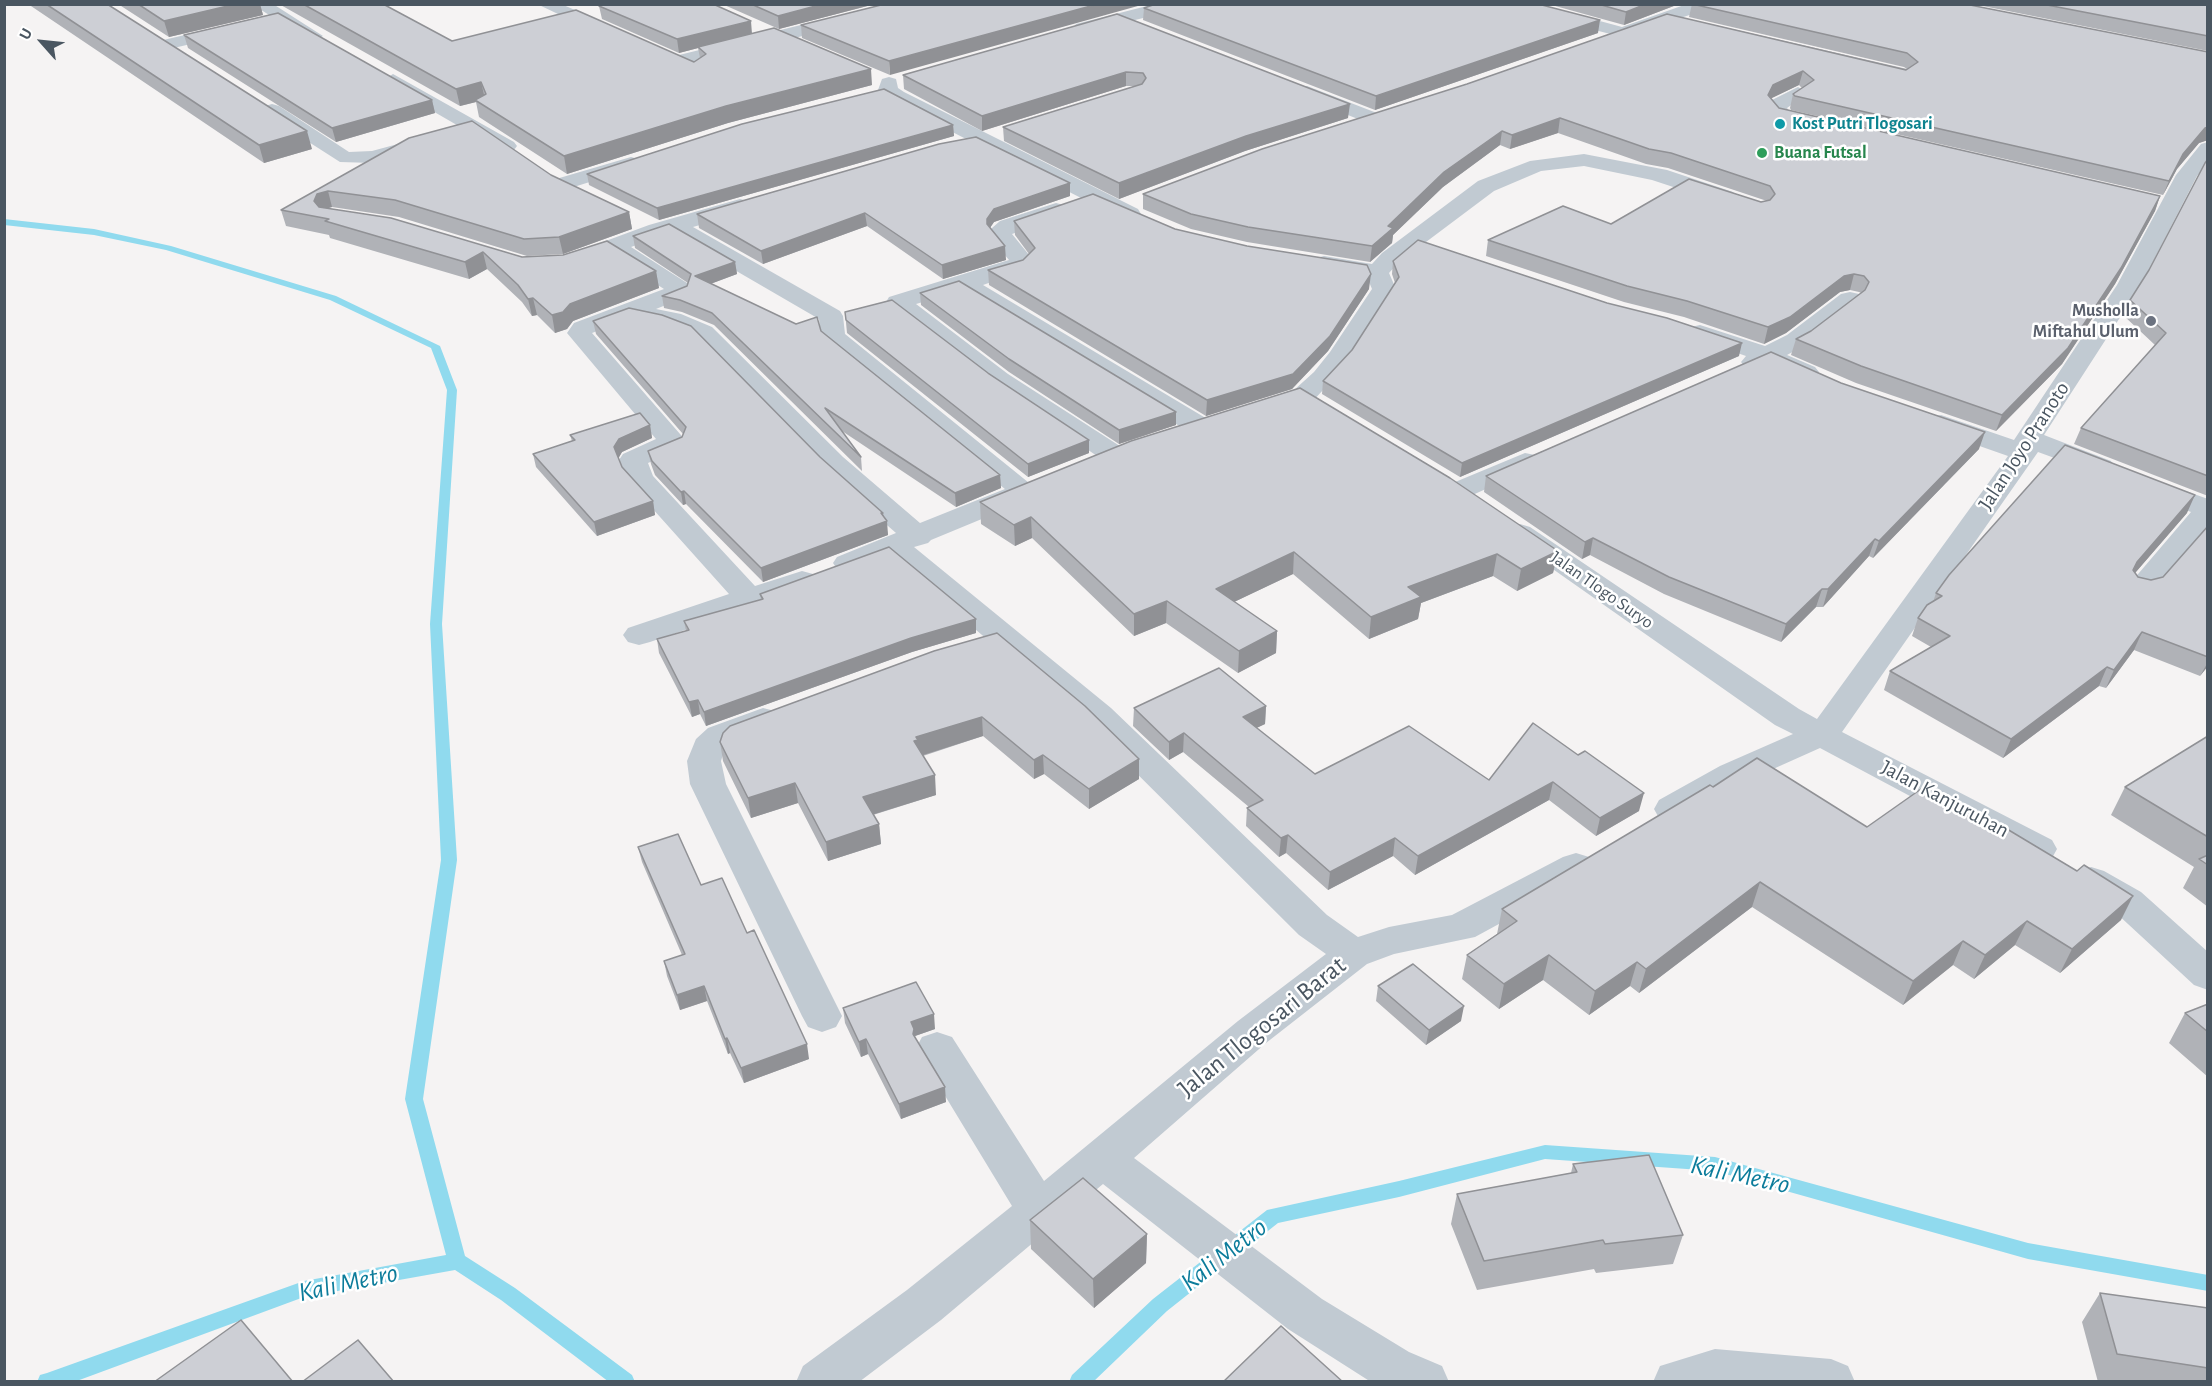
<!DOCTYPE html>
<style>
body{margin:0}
#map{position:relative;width:2212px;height:1386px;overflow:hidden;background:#f5f3f3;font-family:"Alegreya Sans",sans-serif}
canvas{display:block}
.frame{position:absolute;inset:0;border:6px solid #4a5661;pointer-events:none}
.north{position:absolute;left:12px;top:12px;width:60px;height:60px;-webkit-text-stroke:4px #fff;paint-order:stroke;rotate:297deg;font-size:16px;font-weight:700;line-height:24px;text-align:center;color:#4a5661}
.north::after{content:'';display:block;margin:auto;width:21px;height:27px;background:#4a5661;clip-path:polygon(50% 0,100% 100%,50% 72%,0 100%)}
</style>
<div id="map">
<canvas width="2212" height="1386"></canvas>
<div class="frame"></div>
<div class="north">U</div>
</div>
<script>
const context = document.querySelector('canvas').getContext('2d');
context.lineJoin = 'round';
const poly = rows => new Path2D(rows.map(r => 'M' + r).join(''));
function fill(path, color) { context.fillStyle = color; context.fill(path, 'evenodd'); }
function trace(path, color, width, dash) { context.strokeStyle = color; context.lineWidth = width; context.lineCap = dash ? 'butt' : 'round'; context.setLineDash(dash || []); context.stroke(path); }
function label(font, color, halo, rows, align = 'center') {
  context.font = font + ' "Alegreya Sans",sans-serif'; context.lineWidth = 5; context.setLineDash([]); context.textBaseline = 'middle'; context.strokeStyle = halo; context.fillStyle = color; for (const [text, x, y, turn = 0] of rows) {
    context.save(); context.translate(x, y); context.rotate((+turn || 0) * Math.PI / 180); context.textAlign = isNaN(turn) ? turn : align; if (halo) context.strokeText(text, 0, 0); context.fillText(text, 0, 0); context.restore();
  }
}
const stream = poly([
 [4,219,94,229,171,246,336,296,440,346,457,390,442,624,457,860,423,1099,465,1256,515,1288,632,1375,635,1382,609,1382,501,1300,455,1270,304,1297,74,1382,37,1382,40,1375,47,1373,304,1281,446,1255,405,1099,441,860,430,624,447,390,431,348,330,300,166,250,94,235,4,225,4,219],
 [1545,1145,1715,1157,2028,1243,2208,1275,2208,1291,2028,1259,1715,1171,1545,1159,1399,1197,1278,1223,1167,1311,1093,1382,1069,1382,1072,1375,1153,1299,1267,1210,1399,1181,1545,1145]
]);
const minor = poly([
 [252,4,273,4,323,36,314,41,308,40,252,4],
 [537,4,561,4,610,25,613,29,610,33,598,33,537,4],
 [886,4,917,4,915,8,678,67,669,61,671,57,886,4],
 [1155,4,1186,4,1184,8,1082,33,1073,28,1076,24,1155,4],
 [1507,4,1537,4,1622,27,1687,4,1713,4,1711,8,1622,37,1509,8,1507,4],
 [228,25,234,26,237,30,234,34,165,50,156,45,159,41,228,25],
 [393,74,514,142,517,146,514,150,500,150,386,84,383,80,393,74],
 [889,77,896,79,898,88,904,92,1138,209,1141,214,1138,219,1122,219,890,100,878,90,882,79,889,77],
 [1307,86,1382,115,1385,119,1382,123,1375,125,1368,123,1300,96,1297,92,1300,88,1307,86],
 [1798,87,1808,93,1787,108,1790,112,1822,120,1825,124,1822,128,1815,130,1776,120,1767,108,1772,100,1798,87],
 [272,104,279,106,349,152,372,151,420,138,427,140,430,144,427,148,373,163,340,162,265,114,262,110,265,106,272,104],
 [2208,142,2208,163,2197,176,2141,285,2044,435,2111,461,2115,467,2111,473,2101,475,2038,452,1842,732,2052,840,2057,849,2052,858,2039,862,2026,858,1820,748,1744,782,1685,818,1672,821,1659,818,1654,809,1659,800,1720,766,1793,734,1775,725,1510,539,1505,533,1510,527,1520,524,1530,527,1799,709,1817,719,2008,456,1931,429,1928,423,1931,417,1941,415,2014,440,2117,285,2176,175,2201,144,2208,142],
 [1584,154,1667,170,1733,192,1736,197,1733,202,1725,204,1652,180,1584,166,1541,171,1494,191,1398,263,1389,273,1396,289,1349,362,1311,403,1267,417,1258,415,1254,409,1258,403,1293,391,1314,372,1330,352,1372,289,1367,277,1316,268,1312,263,1316,258,1324,256,1372,264,1382,253,1478,181,1530,161,1584,154],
 [631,157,638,159,641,163,638,167,564,190,556,189,553,184,556,179,631,157],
 [740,199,748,201,751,206,748,211,693,227,840,311,843,316,845,334,1039,491,1035,497,931,540,928,543,914,547,1111,708,1327,915,1358,937,1389,927,1452,915,1563,857,1576,853,1589,857,1594,866,1589,875,1475,937,1394,954,1367,964,1266,1043,1134,1158,1322,1299,1409,1352,1442,1366,1449,1382,1371,1382,1288,1329,1103,1184,941,1320,859,1382,796,1382,803,1366,907,1290,1012,1206,916,1048,922,1037,937,1032,952,1037,1044,1181,1238,1021,1326,954,1299,935,1087,724,890,557,848,572,837,569,833,563,837,557,896,533,823,469,694,337,665,325,631,318,592,333,687,442,683,448,648,463,653,476,755,586,802,571,813,574,817,580,813,586,650,642,639,645,628,642,623,635,628,628,729,594,626,479,619,460,623,454,656,439,567,333,574,323,664,289,611,255,573,268,565,266,561,261,565,256,649,225,740,199],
 [671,233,819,319,821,337,824,342,1005,489,920,523,843,457,712,327,681,314,656,309,688,296,691,288,687,283,631,247,671,233],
 [1056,203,1064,205,1067,210,1064,215,1012,234,1034,261,1028,269,983,285,1214,423,1218,429,1214,435,1204,437,1194,435,961,291,916,304,1008,374,1126,450,1130,456,1126,462,1116,464,1106,462,990,384,886,302,889,297,1009,260,993,241,989,233,992,228,1000,221,1056,203],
 [1850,292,1859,294,1862,299,1859,304,1805,345,1787,355,1815,367,1819,372,1815,377,1806,380,1768,365,1754,370,1745,367,1741,362,1746,356,1691,337,1688,332,1691,327,1700,325,1765,346,1787,335,1841,294,1850,292],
 [1525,453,1535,455,1539,461,1535,467,1468,497,1458,500,1448,497,1444,491,1448,485,1525,453],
 [2149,478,2208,499,2208,530,2153,593,2142,596,2131,593,2127,587,2191,512,2139,492,2135,486,2139,480,2149,478],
 [763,708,775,711,780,719,775,727,732,744,724,751,721,761,726,784,842,1016,836,1027,822,1032,808,1027,802,1016,690,784,687,761,696,739,708,728,763,708],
 [2091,867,2104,871,2141,892,2208,952,2208,990,2194,985,2115,912,2078,889,2072,880,2078,871,2091,867],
 [1715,1349,1831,1359,1848,1366,1855,1382,1653,1382,1660,1366,1715,1349]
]);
const wall = poly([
 [28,4,107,4,312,149,264,163],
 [118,4,260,4,263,15,169,37],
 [279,4,383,4,452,41,694,62,700,58,698,48,679,53,602,19,599,6,752,34,872,85,728,123,567,174,479,117,476,102,460,106],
 [722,4,875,4,779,29],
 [885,4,890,75,802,38,801,25],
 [1548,4,1679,4,1624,25],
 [1692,4,2208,52,2208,140,2199,143,2177,169,2163,195,1791,110,1790,108,1793,94,1802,88,1799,85,1771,98,1779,108,2160,196,2155,211,2115,284,2062,364,1996,431,1856,383,1791,355,1796,339,1811,331,1861,293,1859,292,1850,290,1840,292,1786,333,1764,344,1684,317,1624,302,1486,256,1488,240,1611,224,1767,201,1668,168,1646,164,1558,133,1510,149,1500,145,1443,187,1393,235,1392,243,1370,262,1247,242,1191,229,1143,209,1143,194,1467,84,1667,14,1907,69,1904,67,1689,17],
 [1973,4,2208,4,2208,51],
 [1144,8,1598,33,1375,110,1143,20],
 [1117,14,1348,118,1245,151,1119,199,1004,141,1003,127,1135,86,1126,86,982,131,904,89,903,75],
 [184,35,432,100,435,113,336,142,188,48],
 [953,125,954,136,659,220,589,185,587,174],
 [409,138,629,212,632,229,563,254,527,256,399,217,332,207,328,208,522,257,656,271,659,288,573,321,567,329,555,333,537,315,532,316,522,302,487,269,469,279,330,238,329,235,286,226,281,210],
 [2208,159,2208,496,2074,444,2081,428,2155,345,2124,316,2130,300,2149,270],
 [1070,183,1070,196,994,222,990,228,1006,260,943,279,867,226,763,264,699,228,697,214],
 [1014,221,1175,229,1369,289,1328,351,1292,389,1206,416,989,285,988,270,1023,260,1029,254,1015,235],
 [633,236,735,262,737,274,710,284,796,324,821,331,1000,475,1001,488,956,507,842,431,861,457,862,471,714,325,682,312,664,308,662,296,687,286,688,283,635,248],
 [1393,261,1739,356,1460,477,1322,394,1323,381,1352,350,1395,283,1392,274],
 [920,293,1176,412,1176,425,1119,444,1009,372,921,305],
 [845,312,988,373,1089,440,1089,453,1028,477,847,333],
 [593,321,820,457,884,517,888,535,763,582,686,504,683,505,655,475,651,464,648,451,682,437,683,434,596,334],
 [650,425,652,438,622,452,618,458,622,467,653,501,655,515,597,536,536,467,533,454,572,441,570,435],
 [1979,449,1873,558,1869,556,1823,607,1816,607,1781,642,1664,594,1590,555,1582,559,1484,492,1486,476],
 [980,502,1558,551,1553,573,1517,591,1493,576,1421,603,1418,619,1369,639,1293,574,1234,602,1277,631,1276,653,1238,673,1166,623,1134,636,1032,538,1015,546,981,524],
 [2187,513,2135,573,2138,577,2151,580,2163,577,2208,526,2208,666,2200,676,2134,650,2106,688,2099,686,2003,758,1884,690,1890,671,1931,647,1912,636,1918,618,1933,602,1936,593],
 [760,594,976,619,976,633,912,652,706,726,700,714,692,717,659,653,657,639,686,631,684,621,761,600],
 [934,651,1139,779,1089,809,1044,774,1034,779,983,736,923,756,936,795,873,815,879,824,881,844,828,861,798,803,751,818,723,761,720,742],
 [1266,706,1265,724,1256,728,1315,774,1489,780,1533,723,1639,811,1596,836,1549,800,1415,875,1393,856,1328,890,1286,853,1279,857,1246,826,1247,808,1249,807,1183,752,1169,760,1133,726,1134,708],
 [2208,736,2208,907,2183,888,2194,867,2111,815,2125,787],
 [1713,787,1867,827,2121,920,2060,973,2015,945,1974,979,1953,965,1903,1005,1752,907,1639,993,1630,986,1589,1015,1543,980,1499,1009,1462,979,1467,955,1497,934,1502,909],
 [638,847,701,885,747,933,809,1059,744,1083,730,1053,728,1054,707,1001,680,1010,667,976,664,961,682,955,642,862],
 [1378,986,1461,1021,1426,1045,1376,1001],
 [2208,1004,2208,1077,2169,1043,2185,1013],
 [843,1008,935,1029,915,1036,915,1038,946,1102,901,1119,868,1054,861,1057,845,1023],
 [1573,1164,1683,1235,1673,1264,1596,1273,1594,1269,1477,1290,1451,1224,1457,1194,1571,1173],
 [1030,1220,1147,1234,1146,1263,1094,1308,1031,1249],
 [2100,1293,2208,1308,2208,1382,2098,1382,2082,1322]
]);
const shadedWall = poly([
 [236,4,260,4,263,15,169,37,164,21],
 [823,4,875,4,779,29,778,16],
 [1098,4,1145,4,890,75,889,61],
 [1646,4,1679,4,1624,25,1626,12],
 [1600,20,1598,33,1375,110,1376,96],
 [751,21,752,34,679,53,677,39],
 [871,69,872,85,728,123,567,174,564,156,726,106],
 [1803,71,1799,85,1770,99,1768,95,1773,85],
 [1126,72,1126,86,982,131,982,116],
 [481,82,485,99,475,100,476,102,460,106,456,89],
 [432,100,435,113,336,142,332,128],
 [1350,104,1348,118,1245,151,1119,199,1119,183,1246,136],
 [1560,118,1558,133,1510,149,1512,135],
 [953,125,954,136,659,220,657,208],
 [2208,127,2208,140,2199,143,2177,169,2163,195,2169,181,2183,154,2205,128],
 [307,131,312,149,264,163,259,145],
 [1502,131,1500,145,1443,187,1393,235,1392,243,1370,262,1372,246,1388,226,1444,172],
 [1070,183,1070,196,994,222,987,232,987,219,994,209],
 [328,191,332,207,322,210,319,217,314,201,317,194],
 [2160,196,2155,211,2115,284,2062,364,1996,431,2002,415],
 [629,212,632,229,563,254,559,237],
 [865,213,867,226,763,264,761,251],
 [1005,246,1006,260,943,279,942,265],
 [483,252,487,269,469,279,465,262],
 [735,262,737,274,697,289,695,276],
 [656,271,659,288,573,321,567,329,555,333,552,315,570,304],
 [1371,274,1369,289,1328,351,1292,389,1206,416,1207,400],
 [1854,274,1850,290,1840,292,1786,333,1764,344,1768,327,1844,276],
 [533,298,537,315,532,316,528,299],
 [1742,343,1739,356,1460,477,1462,463],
 [1176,412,1176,425,1119,444,1119,430],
 [650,425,652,438,622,452,617,461,614,447,619,439],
 [1985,432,1979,449,1873,558,1879,541],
 [1089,440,1089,453,1028,477,1028,464],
 [1000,475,1001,488,956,507,955,493],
 [684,491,686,504,683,505,681,492],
 [2195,495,2187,513,2129,580,2137,562],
 [653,501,655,515,597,536,594,522],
 [883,513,884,522,887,521,888,535,763,582,761,568],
 [1031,517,1032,538,1015,546,1014,525],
 [1593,538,1590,555,1582,559,1585,542],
 [1875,539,1869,556,1823,607,1828,589],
 [1558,551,1553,573,1517,591,1521,569],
 [1294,552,1293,574,1215,611,1216,589],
 [1497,554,1493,576,1421,603,1418,619,1369,639,1371,617,1408,587],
 [1822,589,1816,607,1781,642,1786,624],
 [1167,601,1166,623,1134,636,1134,614],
 [976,619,976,633,912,652,706,726,704,712,911,638],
 [1277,631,1276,653,1238,673,1239,651],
 [2142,632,2134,650,2106,688,2114,670],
 [2208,662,2208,666,2200,676],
 [2107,667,2099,686,2003,758,2011,739],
 [698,700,700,714,692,717,689,702],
 [1266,706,1265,724,1242,735,1243,717],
 [982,717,983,736,920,756,914,741,916,737],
 [1184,733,1183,752,1169,760,1169,742],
 [1043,755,1044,774,1034,779,1034,760],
 [1139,759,1139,779,1089,809,1089,789],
 [935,775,936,795,865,817,863,797],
 [1553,782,1549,800,1415,875,1418,856],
 [795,783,798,803,751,818,748,798],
 [1644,793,1639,811,1596,836,1600,818],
 [879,824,881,844,828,861,826,842],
 [1288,835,1286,853,1279,857,1281,838],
 [1395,838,1393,856,1328,890,1330,872],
 [1760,882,1752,907,1639,993,1646,969],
 [2133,896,2121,920,2060,973,2072,949],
 [2027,921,2015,945,1974,979,1985,955],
 [1963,941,1953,965,1903,1005,1913,981],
 [1549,955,1543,980,1499,1009,1504,984],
 [1637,962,1630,986,1589,1015,1595,991],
 [704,986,707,1001,680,1010,677,995],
 [1464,1006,1461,1021,1426,1045,1429,1030],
 [934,1014,935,1029,915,1036,916,1044,914,1049,911,1022],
 [727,1038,730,1053,728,1054,725,1039],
 [866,1039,868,1054,861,1057,859,1042],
 [807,1044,809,1059,744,1083,741,1068],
 [945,1087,946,1102,901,1119,899,1104],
 [1147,1234,1146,1263,1094,1308,1093,1279]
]);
const building = poly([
 [46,4,107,4,307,131,259,145,46,4],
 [138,4,236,4,164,21,138,4],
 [303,4,383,4,452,41,576,10,694,62,706,54,698,47,774,28,871,69,726,106,564,156,475,100,486,94,481,82,456,89,303,4],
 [606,4,713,4,751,21,677,39,599,6,606,4],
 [751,4,823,4,778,16,751,4],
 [885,4,1098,4,889,61,801,25,885,4],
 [1156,4,1538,4,1600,20,1376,96,1144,8,1156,4],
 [1598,4,1646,4,1626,12,1598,4],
 [1692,4,1965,4,2208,52,2208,127,2205,128,2183,154,2169,181,1795,96,1793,94,1814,80,1803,71,1773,85,1768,95,1779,108,2160,196,2121,268,2068,348,2002,415,1861,366,1796,339,1811,331,1865,290,1869,282,1864,276,1854,274,1844,276,1790,317,1768,327,1687,301,1627,286,1488,240,1563,206,1611,224,1689,179,1761,202,1770,200,1775,194,1770,186,1671,153,1649,149,1560,118,1512,135,1502,131,1444,172,1388,226,1393,228,1372,246,1248,227,1191,214,1143,194,1262,149,1467,84,1667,14,1906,70,1918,62,1907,53,1692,4],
 [2042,4,2208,4,2208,36,2042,4],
 [278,13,432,100,332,128,184,35,278,13],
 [1117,14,1350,104,1246,136,1119,183,1003,127,1142,84,1146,78,1143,73,1126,72,982,116,903,75,1117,14],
 [884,89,953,125,657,208,587,174,742,124,884,89],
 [472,121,551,175,629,212,559,237,524,239,395,200,328,191,317,194,314,201,319,207,391,218,522,257,563,255,607,241,656,271,570,304,563,312,552,315,533,298,528,299,518,285,483,252,465,262,325,221,329,219,281,210,409,138,472,121],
 [976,137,1070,183,994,209,987,219,987,224,1005,246,942,265,865,213,761,251,697,214,939,144,976,137],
 [2208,159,2208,476,2081,428,2166,333,2130,300,2149,270,2205,163,2208,159],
 [1093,194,1175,229,1247,246,1367,265,1371,274,1330,336,1293,374,1207,400,988,270,1023,260,1035,248,1014,221,1093,194],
 [669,224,735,262,695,276,796,324,817,317,821,331,1000,475,955,493,825,408,861,457,712,313,680,300,662,296,687,286,691,274,633,236,669,224],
 [1418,240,1607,303,1667,318,1742,343,1462,463,1323,381,1352,350,1399,277,1393,261,1418,240],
 [959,281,1176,412,1119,430,1009,359,920,293,959,281],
 [892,300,988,373,1089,440,1028,464,846,320,845,312,892,300],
 [629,308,662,315,691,326,820,457,883,513,881,513,887,521,761,568,684,491,681,492,652,461,648,451,682,437,686,427,593,321,629,308],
 [1771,352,1841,383,1985,432,1879,541,1875,539,1828,589,1822,589,1786,624,1669,577,1593,538,1585,542,1486,476,1771,352],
 [1300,388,1450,478,1558,551,1521,569,1497,554,1408,587,1421,597,1371,617,1294,552,1216,589,1277,631,1239,651,1167,601,1134,614,1031,517,1014,525,980,502,1131,441,1300,388],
 [640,413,650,425,619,439,614,447,622,467,653,501,594,522,533,454,575,440,570,435,640,413],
 [2065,445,2195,495,2137,562,2133,570,2138,577,2151,580,2163,577,2208,526,2208,657,2142,632,2114,670,2107,667,2011,739,1890,671,1950,636,1918,618,1927,605,1942,596,1936,593,1949,575,2065,445],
 [889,547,976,619,911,638,704,712,698,700,689,702,657,639,689,630,684,621,763,599,760,594,889,547],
 [997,633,1085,706,1139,759,1089,789,1043,755,1034,760,982,717,916,737,918,740,914,741,935,775,863,797,879,824,826,842,795,783,748,798,720,742,723,733,730,726,934,651,997,633],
 [1219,668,1266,706,1243,717,1315,774,1409,726,1489,780,1533,723,1578,755,1585,751,1644,793,1600,818,1553,782,1418,856,1395,838,1330,872,1288,835,1281,838,1247,808,1263,800,1184,733,1169,742,1134,708,1219,668],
 [2208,736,2208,837,2125,787,2208,736],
 [1757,758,1867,827,1921,789,1994,832,2002,826,2077,871,2084,865,2133,896,2072,949,2027,921,1985,955,1963,941,1913,981,1760,882,1646,969,1637,962,1595,991,1549,955,1504,984,1467,955,1517,921,1502,909,1710,785,1713,787,1757,758],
 [678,834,701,885,722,878,747,933,754,930,807,1044,741,1068,727,1038,725,1039,704,986,677,995,664,961,685,954,638,847,678,834],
 [2208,855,2208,865,2199,859,2208,855],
 [1413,964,1464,1006,1429,1030,1378,986,1413,964],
 [916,982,934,1014,911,1022,914,1029,913,1034,945,1087,899,1104,866,1039,859,1042,843,1008,916,982],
 [2208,1004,2208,1032,2185,1013,2208,1004],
 [1649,1155,1683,1235,1605,1244,1603,1240,1484,1261,1457,1194,1577,1172,1573,1164,1649,1155],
 [1083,1178,1147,1234,1093,1279,1030,1220,1083,1178],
 [2100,1293,2208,1308,2208,1368,2117,1354,2100,1293],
 [241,1320,293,1382,154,1382,241,1320],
 [1281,1326,1343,1382,1223,1382,1281,1326],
 [358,1340,394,1382,302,1382,358,1340]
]);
const markers = [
 [1780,124,6,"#0f9aa8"],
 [1762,153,6,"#2e9e5b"],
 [2151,321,6,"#6b7280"]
];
const farCulturenames = [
 ["Kost Putri Tlogosari",1792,124]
];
const farLeisurenames = [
 ["Buana Futsal",1774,153]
];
const farWorshipnames = [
 ["Musholla",2139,311],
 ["Miftahul Ulum",2139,332]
];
const farStreetnames = [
 ["Jalan Tlogo Suryo",1602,590,35]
];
const streetNames = [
 ["Jalan Joyo Pranoto",2024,446,-57],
 ["Jalan Kanjuruhan",1945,799,28]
];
const nearStreetnames = [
 ["Jalan Tlogosari Barat",1262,1027,-39]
];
const nearWaternames = [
 ["Kali Metro",1740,1175,12],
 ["Kali Metro",1224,1255,-38],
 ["Kali Metro",348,1283,-12]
];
fill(stream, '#90daee');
fill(minor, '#c1cad2');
fill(wall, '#b0b2b7');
fill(shadedWall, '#909195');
fill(building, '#cdcfd5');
trace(building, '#909195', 1.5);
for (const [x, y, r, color] of markers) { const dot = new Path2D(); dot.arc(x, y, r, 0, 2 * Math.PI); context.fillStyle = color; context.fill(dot); trace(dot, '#fff', 2); }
label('bold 18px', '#0d838f', '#fff', farCulturenames, 'left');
label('bold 18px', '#27864d', '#fff', farLeisurenames, 'left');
label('bold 18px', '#5b616d', '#fff', farWorshipnames, 'right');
label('18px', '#4a5661', '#fff', farStreetnames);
label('21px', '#4a5661', '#fff', streetNames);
label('26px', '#4a5661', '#fff', nearStreetnames);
label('italic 27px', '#0c7c9b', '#fff', nearWaternames);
</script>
